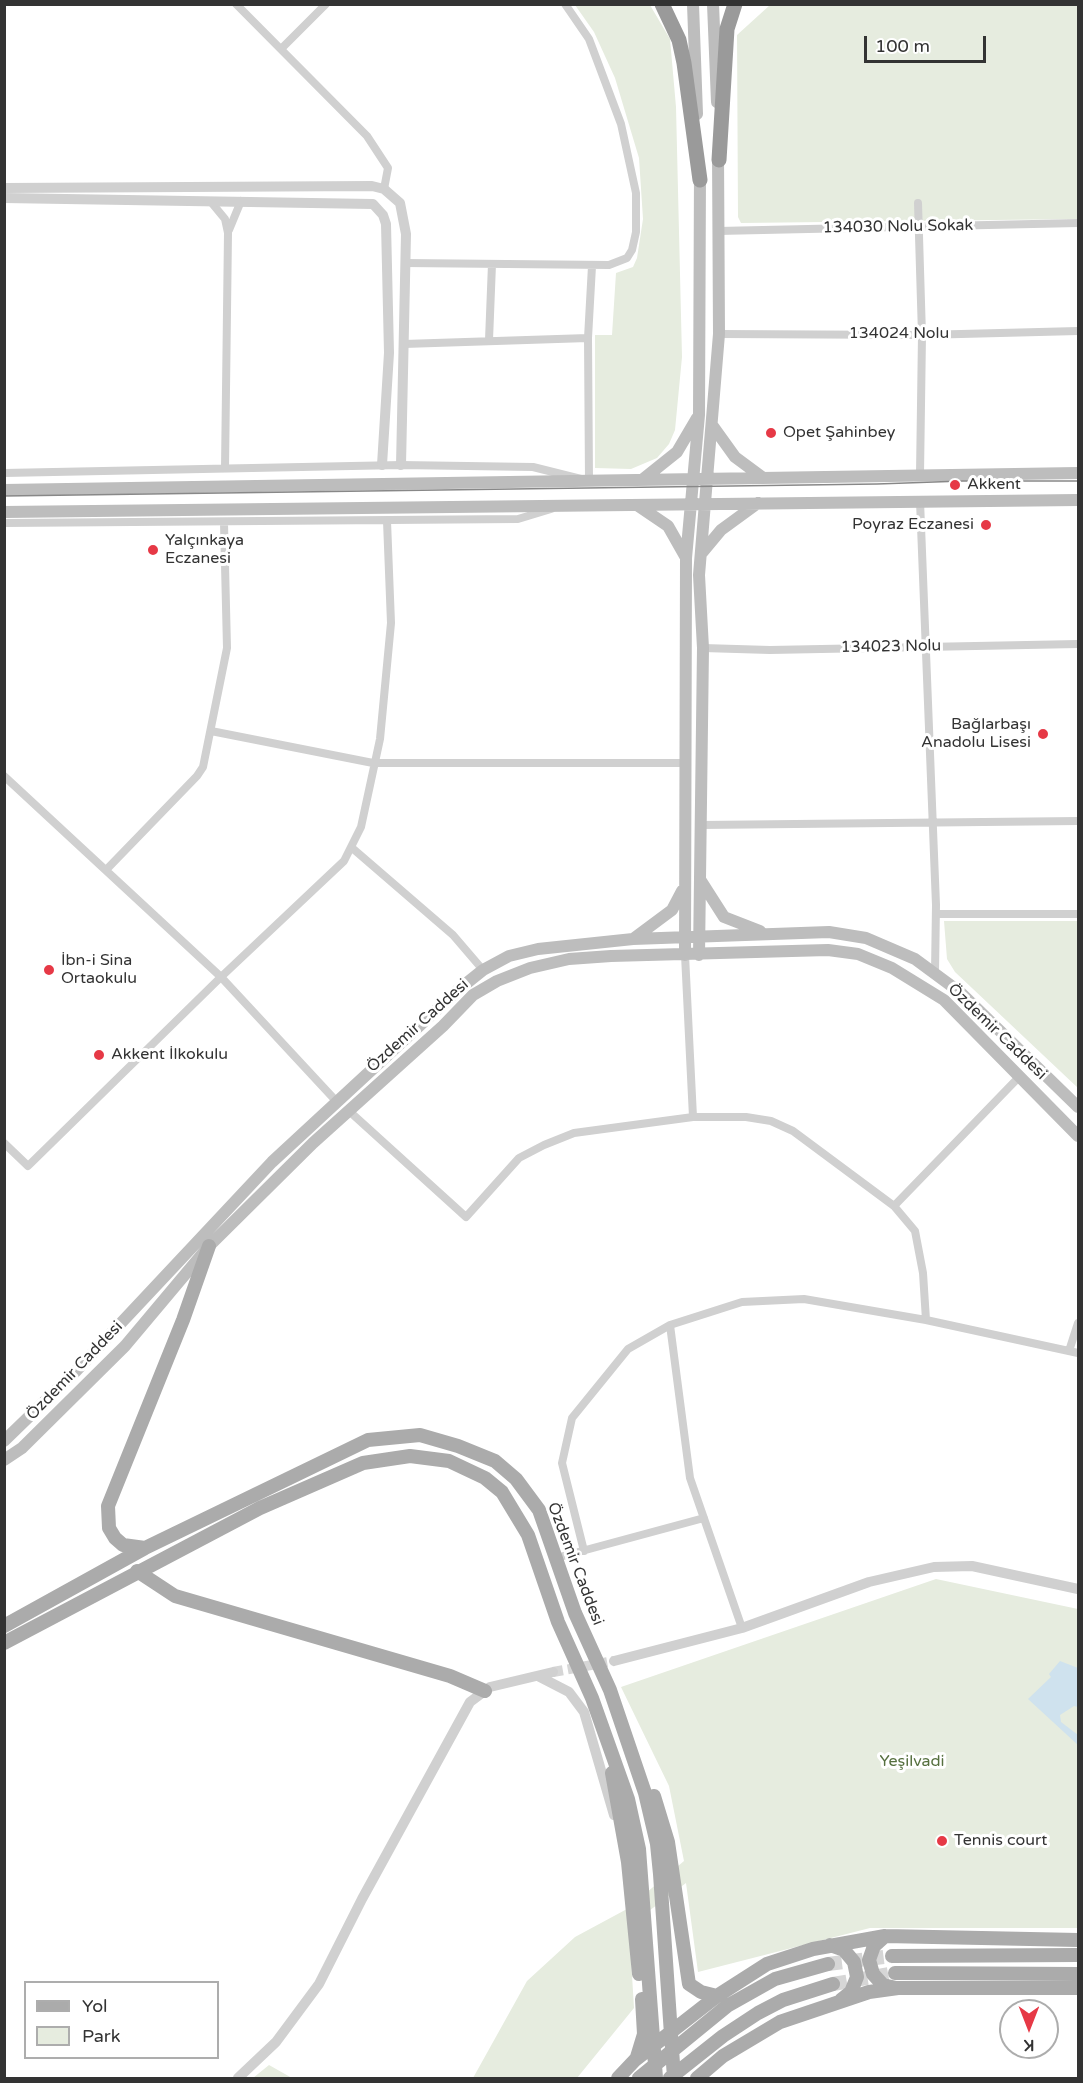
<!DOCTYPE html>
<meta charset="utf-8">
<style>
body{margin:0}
#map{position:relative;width:1083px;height:2083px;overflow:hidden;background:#fff;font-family:"Varela Round",sans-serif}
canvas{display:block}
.frame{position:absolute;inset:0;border:6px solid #333;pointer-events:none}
.legend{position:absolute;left:24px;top:1981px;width:195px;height:78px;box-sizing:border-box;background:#fff;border:2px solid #adadad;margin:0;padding:8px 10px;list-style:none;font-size:18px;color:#333}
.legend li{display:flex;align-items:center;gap:12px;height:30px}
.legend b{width:30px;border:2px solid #adadad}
.north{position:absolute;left:999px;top:1999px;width:60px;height:60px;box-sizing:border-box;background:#fff;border:2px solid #adadad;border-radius:50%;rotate:180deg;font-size:16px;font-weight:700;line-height:24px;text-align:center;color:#333}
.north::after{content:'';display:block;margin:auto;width:21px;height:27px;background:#e63946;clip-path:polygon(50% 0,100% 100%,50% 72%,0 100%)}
.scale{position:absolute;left:864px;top:36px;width:122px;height:27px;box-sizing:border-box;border:3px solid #333;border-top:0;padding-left:8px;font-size:18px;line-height:21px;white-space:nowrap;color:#333;-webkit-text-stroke:4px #fff;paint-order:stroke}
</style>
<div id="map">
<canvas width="1083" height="2083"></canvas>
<div class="frame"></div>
<ul class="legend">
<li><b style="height:8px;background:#ababab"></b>Yol</li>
<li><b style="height:16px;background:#e6ecdf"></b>Park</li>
</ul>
<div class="north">K</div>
<div class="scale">100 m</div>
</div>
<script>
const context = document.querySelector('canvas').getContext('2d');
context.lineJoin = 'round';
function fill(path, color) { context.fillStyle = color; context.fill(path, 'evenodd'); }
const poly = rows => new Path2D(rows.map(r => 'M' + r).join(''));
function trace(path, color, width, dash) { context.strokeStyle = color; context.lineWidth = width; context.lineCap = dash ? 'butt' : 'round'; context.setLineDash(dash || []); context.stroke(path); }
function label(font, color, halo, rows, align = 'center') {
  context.font = font + ' "Varela Round",sans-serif'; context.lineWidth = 6; context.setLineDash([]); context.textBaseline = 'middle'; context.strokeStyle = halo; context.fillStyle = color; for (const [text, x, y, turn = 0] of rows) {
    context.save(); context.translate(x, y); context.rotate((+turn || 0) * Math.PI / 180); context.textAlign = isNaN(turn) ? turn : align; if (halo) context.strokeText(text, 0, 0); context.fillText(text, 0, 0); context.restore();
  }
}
const green = poly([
 [575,5,650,5,670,39,676,107,682,357,675,430,669,444,657,458,631,469,595,468,595,335,612,335,616,273,633,267,637,258,643,219,639,158,615,78,594,32],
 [770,5,1078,5,1078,219,741,223,738,217,737,35],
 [944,921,1078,921,1078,1088,955,972,947,959],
 [936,1579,1078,1609,1078,1928,870,1928,698,1972,686,1883,629,1926,634,2008,577,2078,473,2078,527,1981,575,1937,627,1909,684,1861,669,1786,621,1687],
 [269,2065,292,2078,253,2078]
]);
const water = poly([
 [1060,1661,1078,1668,1078,1707,1074,1706,1060,1715,1061,1722,1078,1735,1078,1745,1028,1699,1051,1677,1049,1674]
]);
const tertiaryTunnel = poly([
 [553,1672,614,1661]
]);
const primaryTunnel = poly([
 [828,1964,892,1956],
 [833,1984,895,1973]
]);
const minor = poly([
 [236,4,367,136,388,168,384,189],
 [281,49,326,4],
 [211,202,225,219,228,233,225,468],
 [918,203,922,335,920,474],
 [229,230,241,201],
 [718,231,1078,223],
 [405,263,609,265,627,258,632,250,636,232,636,193,621,124,589,39,565,4],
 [719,334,922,335,1078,331],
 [489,340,492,264],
 [404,344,588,338],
 [4,473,401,465,533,467,589,481,588,338,592,266],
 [920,501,936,905,935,972],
 [4,523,518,519,551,509],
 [703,648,770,650,1078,644],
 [211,731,373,763,685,763],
 [4,776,221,977,337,1102],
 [701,825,1078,821],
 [351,847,453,935,483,970],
 [106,870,197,776,203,767,227,648,224,523],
 [936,914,1078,914],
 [685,955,693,1117,746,1117,771,1121,793,1131,894,1206,915,1231,923,1273,926,1320],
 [349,1111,466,1217,519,1158,544,1145,574,1133,693,1117],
 [4,1143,28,1166,221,977,344,861,361,827,380,739,391,623,387,521],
 [894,1206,1020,1076],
 [670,1325,690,1478,742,1628],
 [1069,1351,1078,1323],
 [584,1551,562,1463,572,1418,628,1349,670,1325,742,1302,804,1299,926,1320,1078,1353],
 [556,1558,704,1518]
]);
const tertiary = poly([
 [4,188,372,186,384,189,400,203,406,234,401,465],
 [4,198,373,204,383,215,386,224,389,353,382,465],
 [614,1661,742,1628,869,1582,934,1567,972,1566,1078,1589],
 [538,1676,569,1692,584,1712,614,1815],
 [238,2078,276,2042,319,1984,362,1899,470,1702,490,1687,553,1672]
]);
const secondary = poly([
 [693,4,697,114],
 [713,4,717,102],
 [712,425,735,457,762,477],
 [642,480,677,452,697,418],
 [4,490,1078,473],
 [637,505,668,526,685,556],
 [4,512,1078,500],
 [701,554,721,530,758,503],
 [701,881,724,917,760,931],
 [633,939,672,910,682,891],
 [685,955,686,558,699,415,700,171],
 [699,955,703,648,699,575,719,334,718,153],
 [4,1441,76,1371,272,1162,458,990,483,970,509,956,538,949,633,939,829,932,866,938,915,959,961,993,1078,1107],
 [4,1460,22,1448,125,1346,209,1246,313,1143,443,1026,473,995,497,981,530,968,569,959,611,956,828,950,858,954,892,968,944,1000,1078,1136]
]);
const primary = poly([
 [145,1548,123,1545,115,1538,109,1528,108,1506,183,1320,209,1246],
 [137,1571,175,1596,450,1676,485,1691],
 [4,1626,145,1548,368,1440,420,1435,458,1446,495,1461,516,1479,539,1510,575,1613,610,1690,645,1793,657,1844,660,1874,674,2078],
 [4,1643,260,1508,363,1463,410,1456,449,1461,485,1478,502,1492,528,1535,558,1622,592,1698,628,1799,639,1849,656,2078],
 [612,1773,628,1862,639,1974],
 [654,1796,668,1842,689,1984,701,1992,717,1996],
 [885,1936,874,1946,869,1960,873,1974,883,1985,896,1988],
 [830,1945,844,1950,854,1962,857,1977,851,1992,841,2000],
 [892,1956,1078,1955],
 [895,1973,1078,1974],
 [637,2057,644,2034,642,1999],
 [618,2078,635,2060,717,1996,767,1964,813,1949,885,1936,1078,1940],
 [639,2078,727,2006,775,1979,828,1964],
 [670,2078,723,2036,758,2013,783,2000,833,1984],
 [697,2078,723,2056,780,2022,869,1992,898,1988,1078,1988]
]);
const motorway = poly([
 [662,4,679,40,684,63,700,180],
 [719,160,727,29,735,4]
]);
const tram = poly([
 [4,496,877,484,963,481,1078,481]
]);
const markers = [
 [771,433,6,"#e63946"],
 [955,485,6,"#e63946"],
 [986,525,6,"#e63946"],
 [153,550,6,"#e63946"],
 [1043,734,6,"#e63946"],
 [49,970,6,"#e63946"],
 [99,1055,6,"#e63946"],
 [942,1841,6,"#e63946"]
];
const streetNames = [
 ["134030 Nolu Sokak",898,227,-1],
 ["134024 Nolu",899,334],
 ["134023 Nolu",891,647,-1],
 ["Özdemir Caddesi",418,1026,-42],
 ["Özdemir Caddesi",997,1032,44],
 ["Özdemir Caddesi",75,1371,-46],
 ["Özdemir Caddesi",575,1564,69]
];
const poiNames = [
 ["Opet Şahinbey",783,433],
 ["Akkent",967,485],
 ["Poyraz Eczanesi",974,525,"right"],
 ["Yalçınkaya",165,541],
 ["Eczanesi",165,559],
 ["Bağlarbaşı",1031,725,"right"],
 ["Anadolu Lisesi",1031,743,"right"],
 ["İbn-i Sina",61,961],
 ["Ortaokulu",61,979],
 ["Akkent İlkokulu",111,1055],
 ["Tennis court",954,1841]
];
const parkNames = [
 ["Yeşilvadi",912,1762]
];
fill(green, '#e6ecdf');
fill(water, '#cfe2ee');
trace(tertiaryTunnel, '#d6d6d6', 10, [10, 5]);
trace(primaryTunnel, '#d6d6d6', 14, [14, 7]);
trace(minor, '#d0d0d0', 8);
trace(tertiary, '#d0d0d0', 10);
trace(secondary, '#bdbdbd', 12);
trace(primary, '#ababab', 14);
trace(motorway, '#9a9a9a', 15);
trace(tram, '#888', 1.5);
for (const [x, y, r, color] of markers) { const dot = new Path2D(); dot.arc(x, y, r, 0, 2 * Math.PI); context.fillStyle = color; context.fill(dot); trace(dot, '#fff', 2); }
label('16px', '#333', '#fff', streetNames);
label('16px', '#333', '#fff', poiNames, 'left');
label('16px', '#56703f', '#fff', parkNames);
</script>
